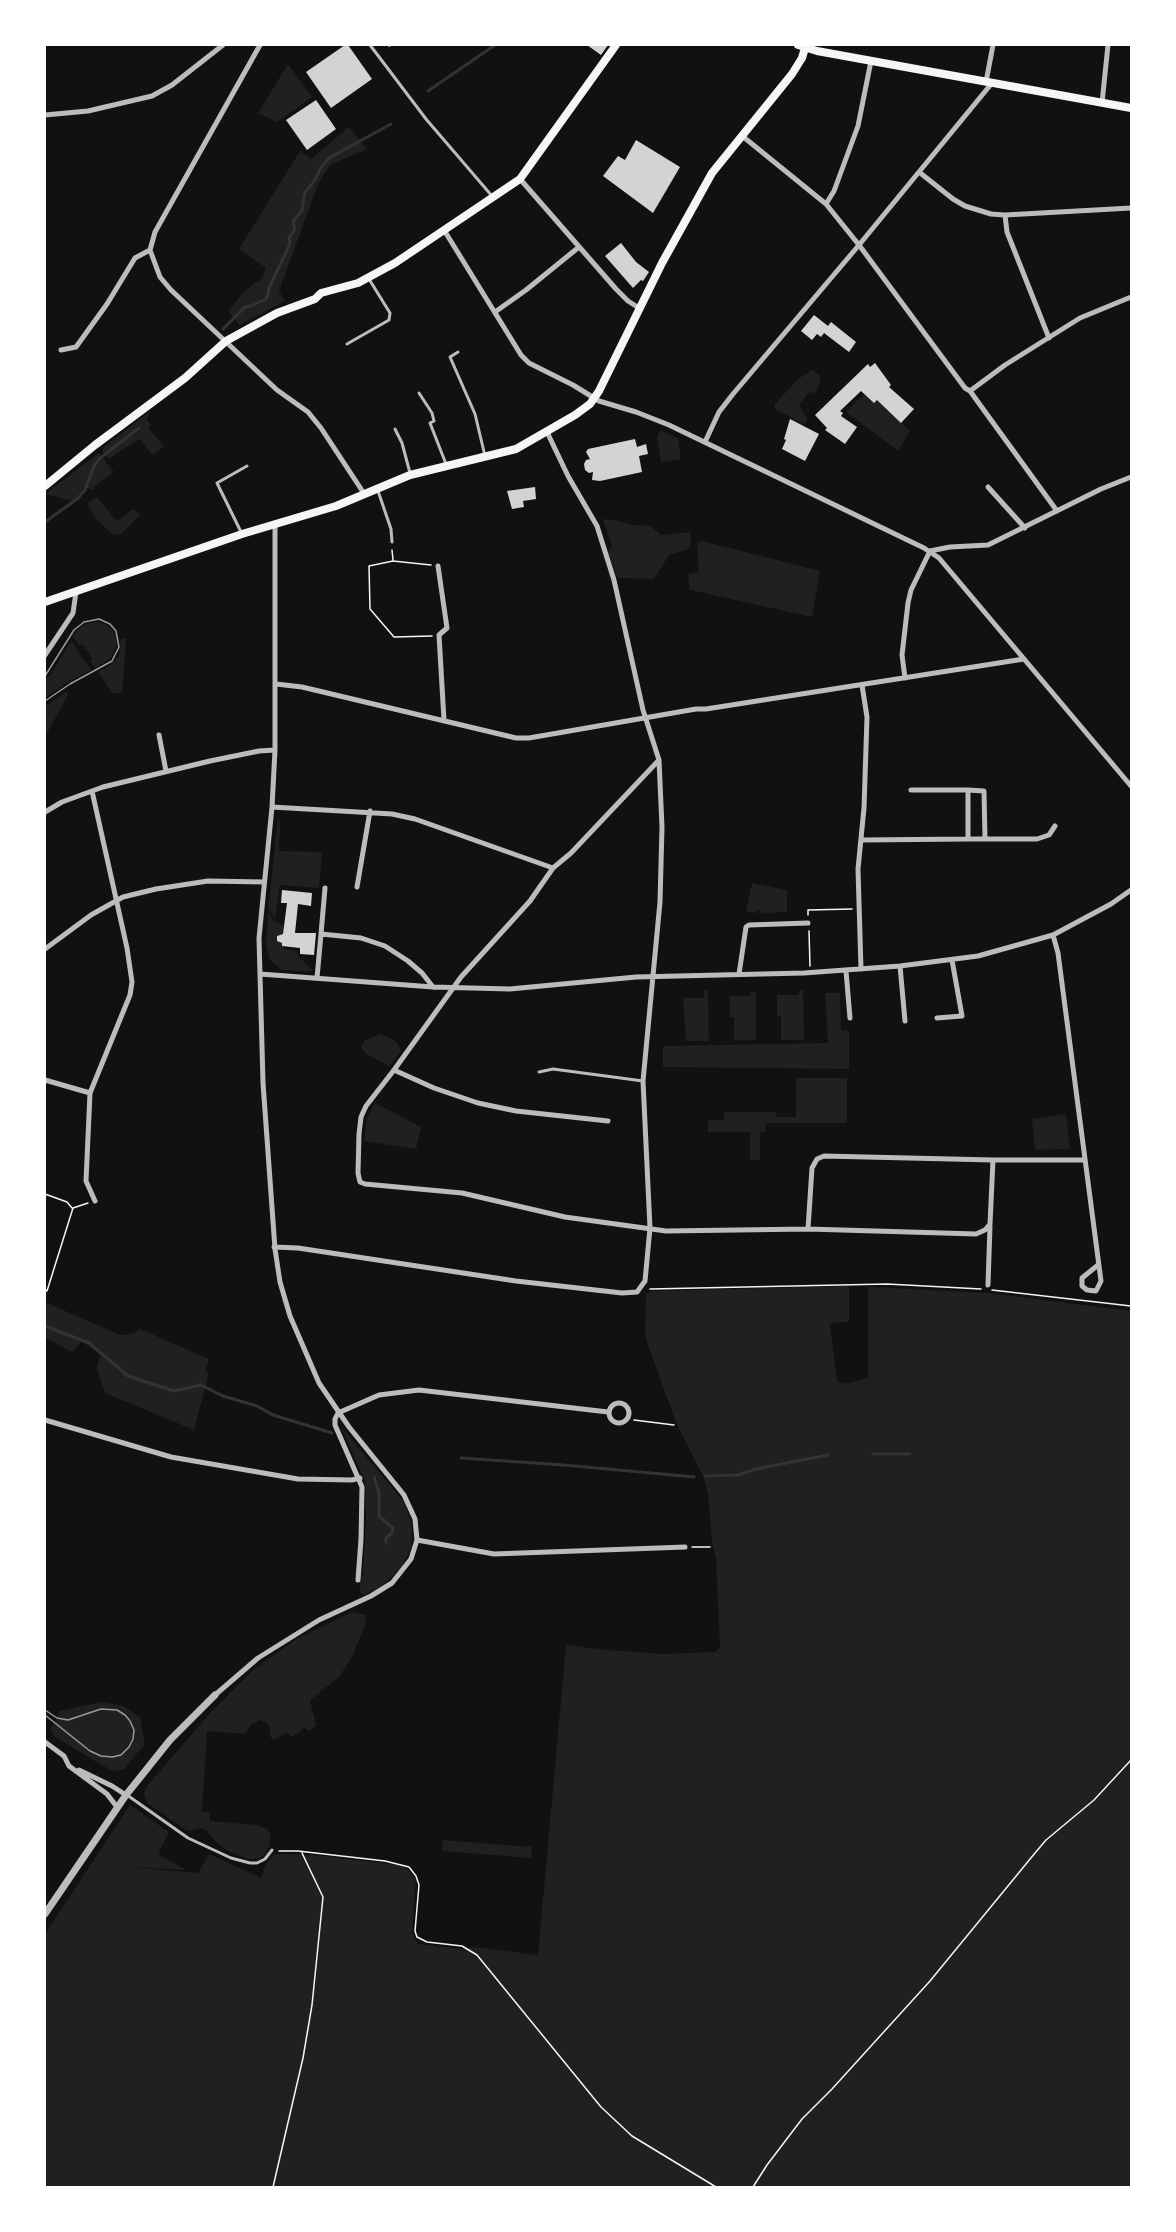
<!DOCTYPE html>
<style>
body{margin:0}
#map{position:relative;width:1176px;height:2232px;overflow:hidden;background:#111;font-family:Manrope,sans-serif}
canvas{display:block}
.frame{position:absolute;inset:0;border:46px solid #fff;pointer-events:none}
</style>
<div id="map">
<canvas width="1176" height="2232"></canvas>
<div class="frame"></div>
</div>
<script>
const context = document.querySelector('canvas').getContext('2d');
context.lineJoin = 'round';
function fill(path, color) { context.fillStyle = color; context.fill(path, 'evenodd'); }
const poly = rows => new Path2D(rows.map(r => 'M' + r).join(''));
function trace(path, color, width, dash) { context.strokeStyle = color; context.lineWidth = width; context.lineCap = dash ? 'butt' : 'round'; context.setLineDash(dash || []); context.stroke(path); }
const green = poly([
 [288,64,312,97,277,122,258,113],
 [349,127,367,149,330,165,318,184,279,291,285,301,240,325,228,312,241,295,253,284,261,280,266,268,239,249,300,151,311,159],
 [812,370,819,374,821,379,816,392,808,393,799,405,807,418,805,425,775,409,775,404,798,379],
 [864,394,874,403,877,400,910,431,898,451,846,412],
 [149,412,147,420,151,425,148,428,164,446,153,455,139,439,109,459,102,451,104,447],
 [660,430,678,438,681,459,661,462,657,437],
 [99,453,114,472,94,487,94,490,81,486,84,488,73,501,45,494],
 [97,497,115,519,119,520,133,509,140,515,121,534,114,535,96,519,87,504],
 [603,519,619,521,633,525,651,526,661,535,691,532,691,540,688,549,669,555,654,579,618,578,608,553,612,547],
 [702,541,820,571,812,617,690,590,688,574,699,572,697,543],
 [95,622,105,624,112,629,116,636,117,645,111,658,95,668,90,661,93,659,82,644,80,646,72,636,83,625],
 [121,638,126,639,122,693,112,693,98,672,109,666,119,656],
 [71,641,91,670,65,684,45,698,45,681,48,676,50,676],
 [66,692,68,695,46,735,45,706],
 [278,820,281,821,278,848,280,851,322,852,319,888,280,885,275,919,268,909],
 [752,883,787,890,787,912,763,913,756,909,756,913,746,912],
 [268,910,272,919,284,926,283,934,277,936,277,941,282,943,284,949,297,951,298,956,312,970,306,972,282,970,270,960,266,945],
 [708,989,709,1041,686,1041,683,998,704,998,704,990],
 [799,990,803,990,804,1040,781,1040,781,1016,777,1016,777,995,799,995],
 [756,991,756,1040,734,1040,734,1017,730,1017,730,996,751,996,751,992],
 [825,993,840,993,841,1030,849,1030,849,1069,663,1067,663,1046,828,1043],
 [381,1034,394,1040,399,1046,401,1051,389,1066,368,1055,361,1048,365,1040],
 [796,1078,847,1078,847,1123,766,1123,765,1132,760,1132,760,1160,750,1160,750,1132,708,1132,708,1120,724,1120,724,1112,776,1112,776,1117,796,1117],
 [375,1103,421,1127,416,1149,364,1141,367,1118],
 [1066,1114,1070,1149,1035,1150,1032,1119],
 [849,1286,849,1322,830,1323,837,1381,844,1384,868,1378,868,1287,988,1293,1131,1311,1131,2187,45,2187,45,1934,130,1805,169,1832,158,1854,186,1870,128,1867,198,1873,209,1854,261,1878,266,1864,274,1854,315,1855,398,1865,407,1869,416,1880,412,1933,418,1944,464,1949,474,1947,538,1955,566,1645,608,1650,664,1654,715,1652,720,1647,716,1558,712,1542,708,1493,703,1476,675,1420,648,1345,645,1332,646,1294,653,1291],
 [45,1302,120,1335,133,1334,140,1329,209,1359,205,1371,209,1373,194,1430,105,1393,97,1368,100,1355,92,1348,81,1342,72,1352,45,1337],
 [340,1425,404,1502,412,1525,411,1548,403,1565,387,1582,365,1595,361,1594,360,1590,360,1578,363,1575,366,1516,365,1481],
 [352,1612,366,1615,365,1625,352,1657,339,1677,310,1700,316,1725,309,1731,303,1727,300,1732,291,1737,287,1732,274,1740,271,1738,269,1725,261,1720,250,1725,246,1734,207,1731,202,1811,209,1812,210,1821,257,1825,267,1829,271,1836,269,1847,263,1856,260,1858,249,1859,228,1851,217,1843,206,1830,202,1828,189,1831,186,1830,147,1803,144,1794,147,1786,211,1712,253,1670,298,1638],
 [102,1702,124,1706,140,1718,145,1744,124,1769,114,1771,101,1765,54,1736,50,1729,56,1721,59,1711],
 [443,1840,532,1847,531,1858,442,1851]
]);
const stream = poly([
 [428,91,495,45],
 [223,329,245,307,251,306,266,299,268,295,269,288,290,244,289,238,295,229,293,222,302,210,305,192,313,183,322,166,329,158,391,124],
 [45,522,77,499,85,490,94,466,100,458,139,428],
 [45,1326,89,1343,128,1376,174,1391,201,1385,223,1396,257,1406,273,1415,332,1433],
 [873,1454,910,1454],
 [461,1458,564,1465,694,1477],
 [705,1476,738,1475,756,1469,828,1455],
 [374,1477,379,1492,379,1516,393,1528,392,1533,386,1538,386,1543]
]);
const building = poly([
 [345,45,348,45,372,79,331,108,306,72],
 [587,45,608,45,601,55],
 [316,100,336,129,307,150,286,120],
 [636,140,680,167,653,213,603,176,618,156,625,160],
 [621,243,636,262,649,272,643,281,641,280,633,288,605,256],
 [814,315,828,326,831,322,856,342,849,352,824,333,821,337,817,334,812,340,801,331],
 [875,363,891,385,889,387,914,409,901,423,877,400,874,403,861,391,840,411,843,413,841,416,857,427,845,444,825,430,827,428,815,415,868,364,870,367],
 [790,419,819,434,805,461,782,449,786,440,784,439],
 [635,439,637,447,646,444,648,454,639,456,642,472,600,481,592,480,593,472,589,473,585,470,584,464,586,460,590,459,586,452,588,449],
 [535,487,536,499,523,501,524,507,512,509,507,491],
 [282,890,312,893,311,906,298,904,295,933,316,933,314,955,300,954,300,948,282,946,282,943,277,941,277,936,283,934,287,903,281,903]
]);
const path = poly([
 [389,46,391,45],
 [392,550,393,560],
 [431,565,393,561,369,566,370,609,394,637,432,636],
 [808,915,808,910,852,909],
 [809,931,810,966],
 [45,1194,67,1202,72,1208],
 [650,1289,887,1284,981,1289],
 [45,1290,47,1291,73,1208,88,1203],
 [992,1290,1131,1306],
 [634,1420,674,1425],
 [692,1547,710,1547],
 [279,1851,298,1851,385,1861,409,1867,416,1876,419,1885,415,1931,417,1937,427,1942,462,1946,477,1955,601,2107,632,2136,716,2187],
 [273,2187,303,2058,312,2005,323,1897,302,1853],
 [753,2187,767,2165,802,2119,832,2089,930,1981,1035,1853,1046,1840,1094,1800,1131,1760]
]);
const service = poly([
 [370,45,426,119,492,196],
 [347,344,389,320,390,313,369,279],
 [458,352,450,357,475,414,485,456],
 [419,393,432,413,434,421,430,423,446,464],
 [395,429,402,443,410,473],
 [378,491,391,529,392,542],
 [242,534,217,483,247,466],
 [539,1072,553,1069,643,1081],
 [127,1795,188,1838,231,1858,250,1863,257,1863,265,1859,272,1850]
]);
const minor = poly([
 [260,45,155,232,150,250,160,277,171,290,277,390,308,412,321,428,365,495],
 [986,82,993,45],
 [1102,103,1108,45],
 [45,115,88,111,152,96,172,85,223,45],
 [741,135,826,204,859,245,965,388,970,391,1057,511],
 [919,172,953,199,965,206,991,214,1005,215,1131,208],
 [520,179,616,289,628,301,639,308],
 [826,204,834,191,858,126,871,61],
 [1005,215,1007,232,1049,338],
 [444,230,521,355,529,363,573,385,599,401,636,412,669,425,924,548,939,558,1131,786],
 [495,312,526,290,579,247],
 [61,350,76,347,107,304,135,258,150,250],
 [970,391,1005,365,1080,318,1131,297],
 [705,442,719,412,733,394,859,245,992,83],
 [988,487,1025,528],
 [930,551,950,547,988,545,1101,489,1131,477],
 [438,566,447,628,439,635,444,720],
 [45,655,73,613,76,592],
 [905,678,902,655,908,603,911,590,930,551],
 [276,684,302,687,516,738,529,738,696,709,706,709,1024,659],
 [159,735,166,771],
 [659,760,571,853,553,868,530,901,461,977,394,1070,366,1106,361,1117,359,1134,358,1173,360,1182,365,1184,462,1193,565,1217,666,1231,808,1229,976,1234,985,1230,990,1224,993,1160],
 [911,790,968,790,984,791,985,839,968,839,968,790],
 [92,791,127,948,132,982,130,995,90,1093,86,1181,95,1201],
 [272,807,392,814,415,819,553,868],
 [45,812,62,802,103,787,210,761,259,751,275,750],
 [985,839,1037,839,1049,835,1055,826],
 [862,840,968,839],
 [357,887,370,811],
 [321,934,325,888],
 [1053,935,1058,953,1101,1281,1096,1291,1087,1290,1082,1286,1082,1278,1098,1265],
 [45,949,91,915,123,897,156,889,208,881,264,882],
 [900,966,905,1021],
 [861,969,858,869,864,808,867,717,862,685],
 [846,971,850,1018],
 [260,974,433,987,510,989,636,977,804,973,900,966,978,956,1053,935,1111,904,1131,890],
 [739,974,746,927,749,925,808,923],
 [317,978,321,934,361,938,385,946,408,961,422,973,433,987],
 [937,1018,962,1016,952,960],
 [394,1070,434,1088,478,1103,516,1111,608,1121],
 [45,1080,90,1093],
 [808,1229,812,1168,817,1159,824,1156,993,1160,1085,1160],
 [274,1247,298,1248,516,1281,622,1293,637,1292,645,1281,650,1228,643,1081,660,902,662,827,659,760,643,710,614,580,597,526,568,476,547,432],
 [988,1285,990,1226],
 '609 1413a10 10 0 1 1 20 0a10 10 0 1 1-20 0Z',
 [338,1413,379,1395,419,1390,608,1412],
 [338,1413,335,1419,335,1425,362,1487,361,1539,358,1580],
 [45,1420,171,1457,298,1479,352,1480,360,1478],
 [417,1540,494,1554,685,1547],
 [215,1695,258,1658,319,1620,371,1596,392,1583,411,1559,417,1540,415,1519,404,1495,349,1427,319,1383,290,1316,280,1282,275,1249,263,1083,259,938,272,807,275,750,275,525],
 [45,1742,64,1756,69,1766,107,1794,117,1807],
 [79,1770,112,1786,126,1795]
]);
const tertiary = poly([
 [45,1914,126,1795,170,1740,215,1695]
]);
const secondary = poly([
 [798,45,817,51,1131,108],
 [45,486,95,445,185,378,226,341,277,313,315,299,321,293,358,283,395,263,520,179,616,45],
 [45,602,242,534,336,506,410,475,516,449,575,415,590,404,599,391,662,263,712,173,792,74,802,58,805,48]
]);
const tram = poly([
 [45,676,74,630,84,622,99,619,110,624,116,631,119,647,112,661,70,684,45,701],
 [45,1710,57,1718,68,1720,101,1709,117,1710,125,1715,130,1721,134,1730,133,1739,129,1747,121,1755,112,1757,101,1756,90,1751,45,1715]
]);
fill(green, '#202020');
trace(stream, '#333', 3);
fill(building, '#d3d3d3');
trace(path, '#f5f5f5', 1.5);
trace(service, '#bcbcbc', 3);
trace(minor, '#bcbcbc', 5);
trace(tertiary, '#bcbcbc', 7);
trace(secondary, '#f5f5f5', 8);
trace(tram, '#9a9a9a', 1.5);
</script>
